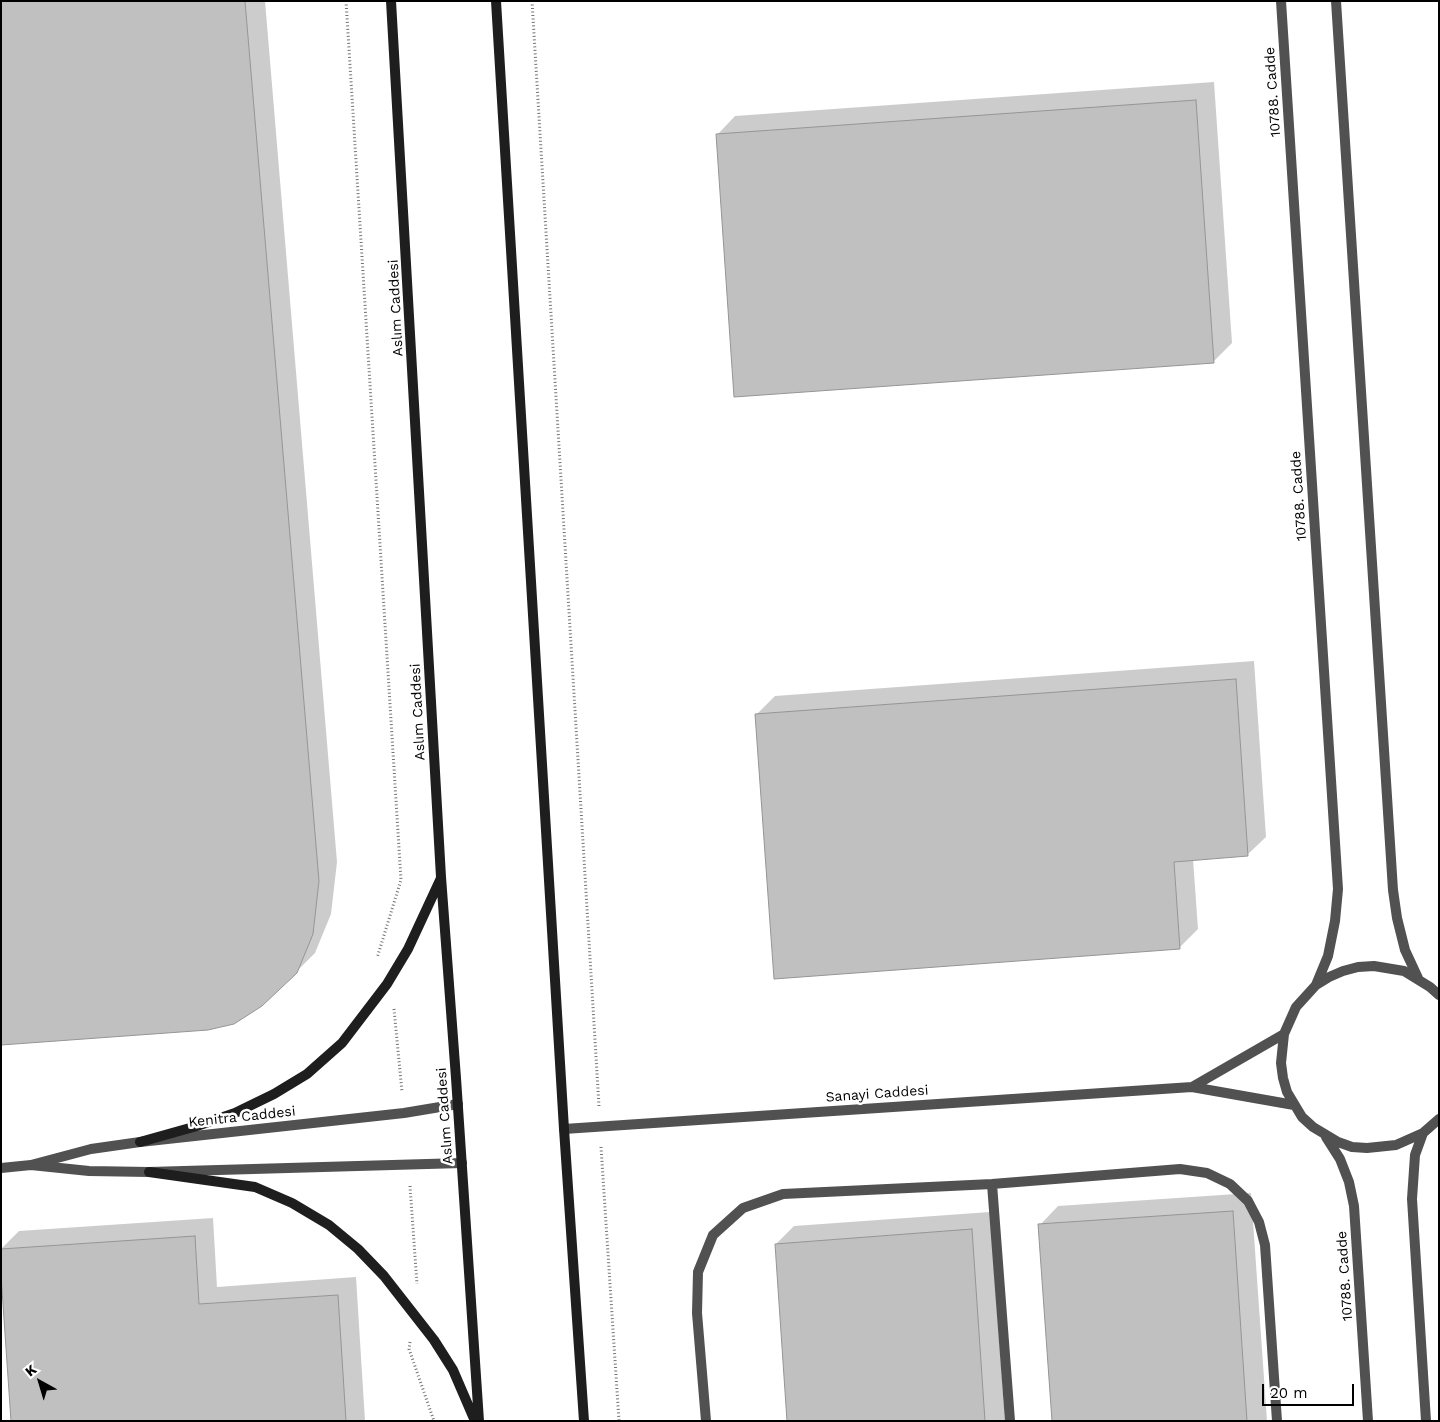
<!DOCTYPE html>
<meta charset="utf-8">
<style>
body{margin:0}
#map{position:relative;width:1440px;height:1422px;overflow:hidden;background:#fff;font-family:"Work Sans",sans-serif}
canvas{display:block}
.frame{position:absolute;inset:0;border:2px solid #000;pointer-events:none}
.north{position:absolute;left:15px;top:1357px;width:50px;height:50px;-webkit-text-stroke:4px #fff;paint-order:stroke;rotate:321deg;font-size:14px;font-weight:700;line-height:20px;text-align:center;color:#000}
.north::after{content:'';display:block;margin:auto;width:18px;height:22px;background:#000;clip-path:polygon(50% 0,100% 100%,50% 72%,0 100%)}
.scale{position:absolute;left:1262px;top:1384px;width:92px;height:22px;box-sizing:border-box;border:2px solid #000;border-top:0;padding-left:6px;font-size:15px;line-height:18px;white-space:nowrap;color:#000;-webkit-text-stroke:4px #fff;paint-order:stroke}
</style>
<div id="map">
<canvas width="1440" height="1422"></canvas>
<div class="frame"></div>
<div class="north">K</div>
<div class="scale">20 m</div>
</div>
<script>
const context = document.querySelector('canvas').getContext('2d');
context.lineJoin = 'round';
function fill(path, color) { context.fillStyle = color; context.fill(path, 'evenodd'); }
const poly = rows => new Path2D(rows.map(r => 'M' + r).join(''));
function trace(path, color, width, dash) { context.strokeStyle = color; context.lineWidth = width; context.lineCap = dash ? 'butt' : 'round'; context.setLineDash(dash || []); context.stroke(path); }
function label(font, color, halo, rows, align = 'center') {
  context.font = font + ' "Work Sans",sans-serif'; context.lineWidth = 5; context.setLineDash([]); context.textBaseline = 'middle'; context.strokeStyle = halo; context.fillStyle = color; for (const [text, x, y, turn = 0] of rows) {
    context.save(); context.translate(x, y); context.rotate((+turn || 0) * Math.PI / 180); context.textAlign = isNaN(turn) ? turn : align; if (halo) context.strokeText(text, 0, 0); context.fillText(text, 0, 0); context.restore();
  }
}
const shadow = poly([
 [1,1,265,1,337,862,331,914,315,953,296,972],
 [1214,82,1232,343,1214,361,717,135,735,116],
 [1254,661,1266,837,1247,855,1193,859,1198,929,1179,948,757,714,775,696],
 [1251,1193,1267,1421,1053,1421,1040,1225,1058,1206],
 [990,1212,1005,1421,788,1421,776,1244,794,1226],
 [213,1218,217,1287,356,1277,365,1421,12,1421,1,1249,19,1231]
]);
const building = poly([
 [1,1,245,1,319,881,313,934,297,973,262,1006,234,1024,208,1030,1,1045,1,1],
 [1196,100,1214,363,734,397,716,134,1196,100],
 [1236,679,1248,856,1174,862,1180,949,774,979,755,714,1236,679],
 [1233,1211,1247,1421,1052,1421,1038,1224,1233,1211],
 [972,1229,985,1421,787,1421,775,1244,972,1229],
 [195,1236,199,1304,338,1295,346,1421,11,1421,1,1275,1,1249,195,1236]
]);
const path = poly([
 [346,1,401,880,377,958],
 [532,1,599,1106],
 [394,1009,402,1092],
 [601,1147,619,1421],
 [410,1186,417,1284],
 [410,1342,409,1349,434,1421]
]);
const service = poly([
 [992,1184,1010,1421],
 [706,1421,697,1313,698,1272,713,1235,743,1208,783,1194,992,1184,1180,1169,1207,1173,1230,1184,1248,1201,1259,1222,1265,1245,1277,1421]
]);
const tertiary = poly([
 [1281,1,1338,889,1335,921,1328,956,1316,985],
 [1336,1,1393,890,1397,918,1405,950,1418,978],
 [1439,995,1430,987,1404,971,1374,966,1358,967,1343,971,1329,977,1316,985,1296,1007,1284,1034,1281,1063,1283,1078,1287,1092,1302,1117,1313,1127,1338,1142,1352,1147,1367,1148,1396,1145,1423,1133,1439,1119],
 [1284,1034,1192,1087,1294,1105],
 [458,1104,404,1113,140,1142,91,1149,31,1165,89,1171,149,1172,462,1163],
 [564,1129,1192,1087],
 [1423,1133,1415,1155,1412,1199,1426,1421],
 [1326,1137,1340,1159,1349,1182,1354,1206,1368,1421],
 [1,1168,31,1165]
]);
const secondary = poly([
 [391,1,441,877,456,1078,479,1421],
 [496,1,564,1129,584,1421],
 [140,1142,197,1126,235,1113,274,1094,307,1074,342,1043,387,984,408,949,441,878],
 [149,1172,255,1187,292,1203,329,1225,358,1249,384,1276,434,1340,453,1370,475,1421]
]);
const streetNames = [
 ["10788. Cadde",1273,92,-94],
 ["Aslım Caddesi",396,308,-93],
 ["10788. Cadde",1299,496,-94],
 ["Aslım Caddesi",418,712,-93],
 ["Sanayi Caddesi",877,1094,-4],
 ["Aslım Caddesi",445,1116,-94],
 ["Kenitra Caddesi",242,1117,-6],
 ["10788. Cadde",1345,1276,-94]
];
fill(shadow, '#0003');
fill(building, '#c0c0c0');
trace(building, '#959595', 1);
trace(path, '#737373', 3, [1, 2.5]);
trace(service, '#515151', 10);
trace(tertiary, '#515151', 10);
trace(secondary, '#1e1e1e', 10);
label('14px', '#000', '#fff', streetNames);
</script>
